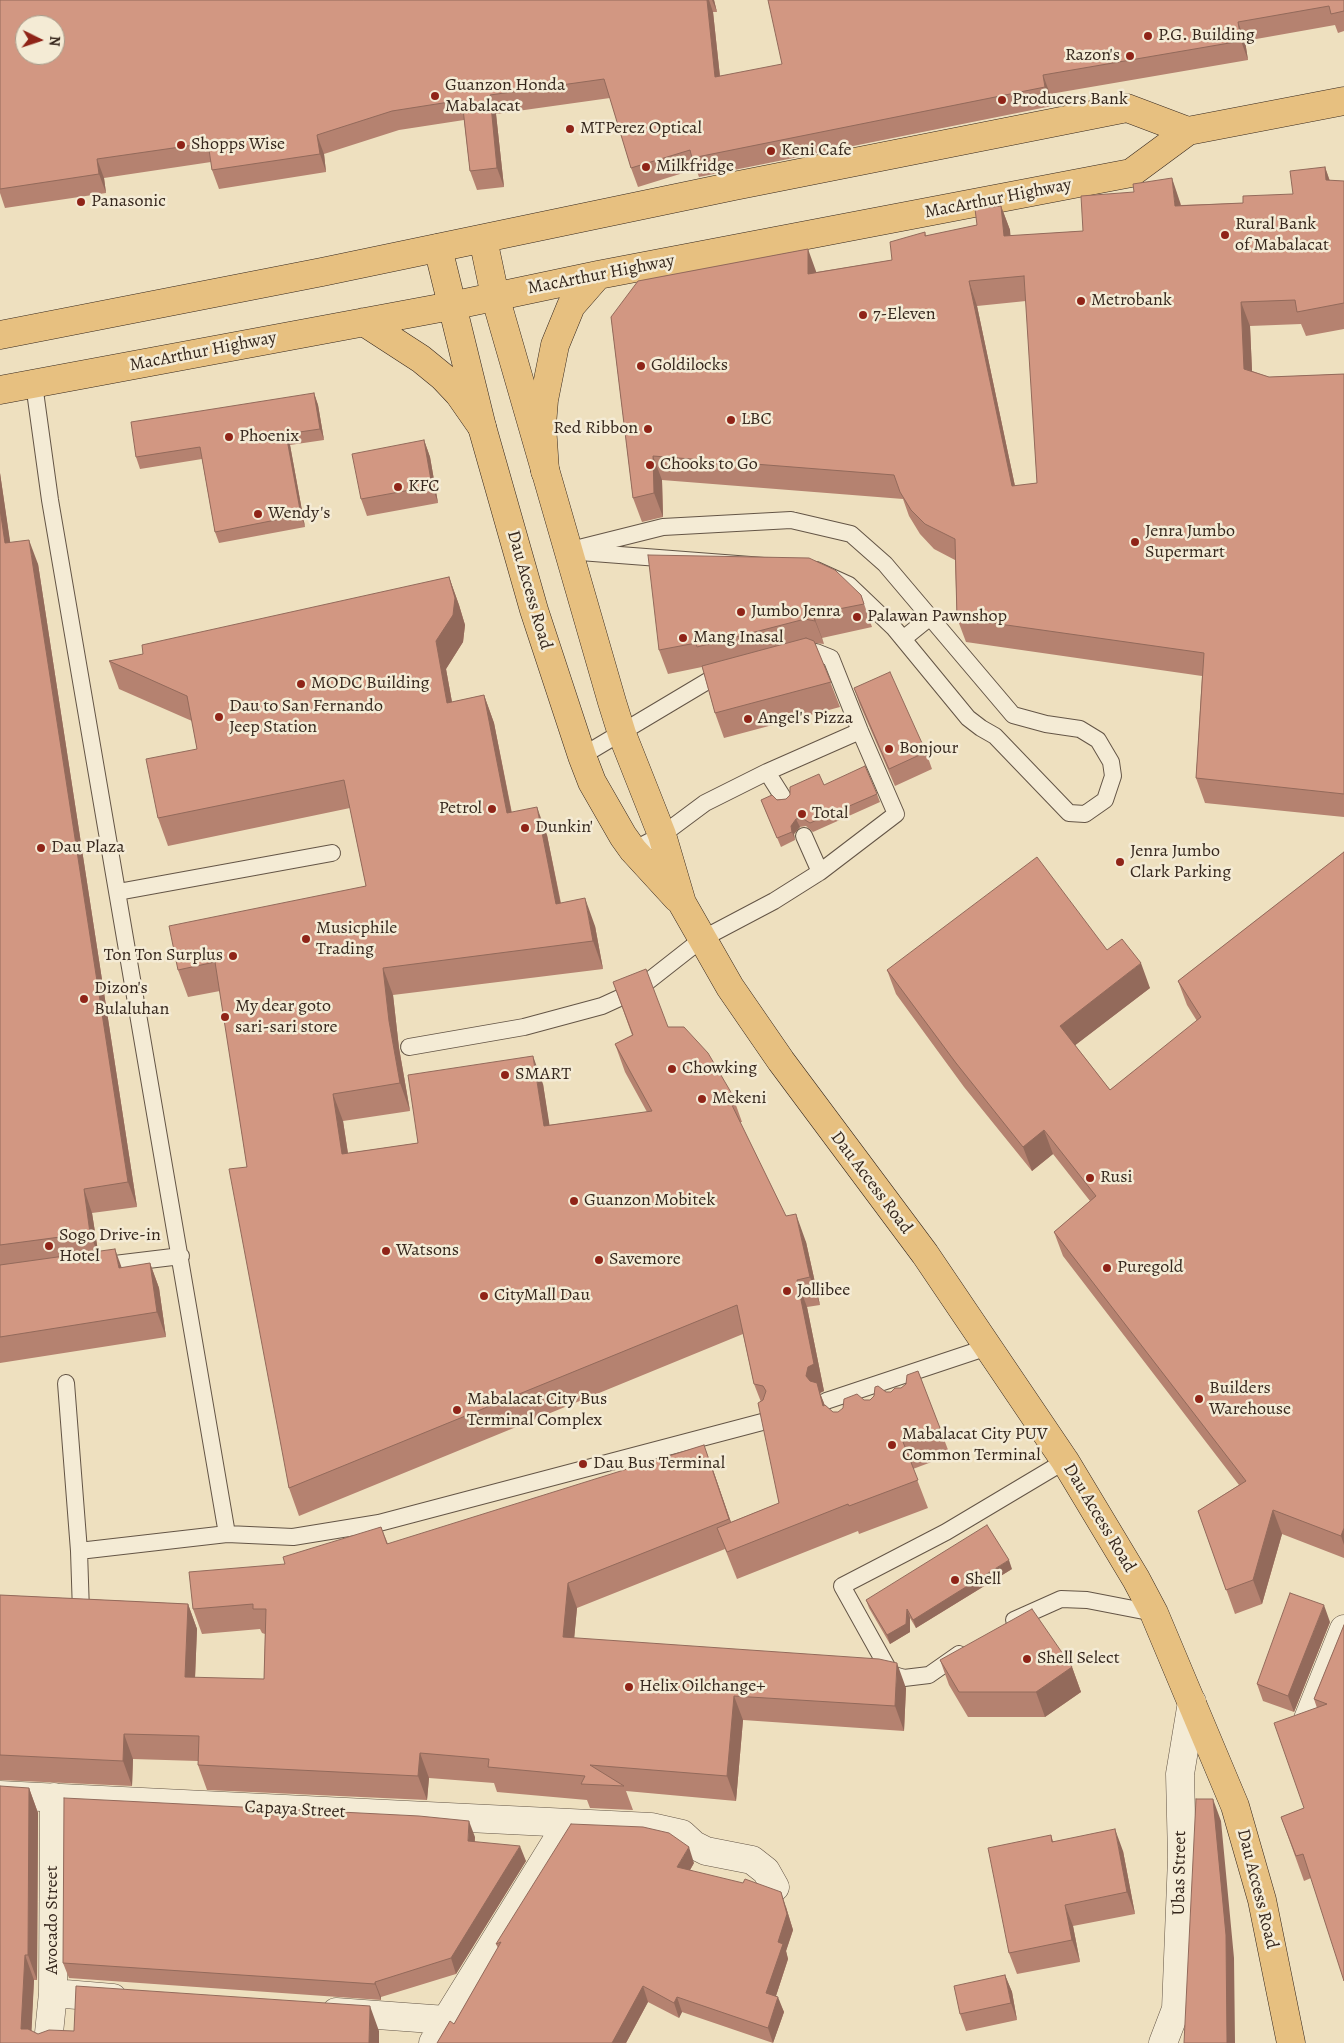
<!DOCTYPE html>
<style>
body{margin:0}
#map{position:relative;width:1344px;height:2043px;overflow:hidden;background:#eee0bf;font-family:Alegreya,serif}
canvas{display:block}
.north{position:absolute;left:15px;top:15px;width:50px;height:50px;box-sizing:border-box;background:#f4ebd5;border:1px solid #a89d8b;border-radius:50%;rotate:94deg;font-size:14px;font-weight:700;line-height:20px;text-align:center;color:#36271d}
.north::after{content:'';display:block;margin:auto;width:18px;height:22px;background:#8f2418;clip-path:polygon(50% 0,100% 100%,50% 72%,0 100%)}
</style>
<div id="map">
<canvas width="1344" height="2043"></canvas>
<div class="north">N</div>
</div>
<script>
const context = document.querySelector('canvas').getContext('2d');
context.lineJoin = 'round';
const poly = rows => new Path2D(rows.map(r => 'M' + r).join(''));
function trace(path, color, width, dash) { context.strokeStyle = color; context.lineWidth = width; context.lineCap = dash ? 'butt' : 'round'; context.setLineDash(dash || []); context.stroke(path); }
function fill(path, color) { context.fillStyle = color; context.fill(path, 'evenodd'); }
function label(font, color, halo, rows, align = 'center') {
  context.font = font + ' Alegreya,serif'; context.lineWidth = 5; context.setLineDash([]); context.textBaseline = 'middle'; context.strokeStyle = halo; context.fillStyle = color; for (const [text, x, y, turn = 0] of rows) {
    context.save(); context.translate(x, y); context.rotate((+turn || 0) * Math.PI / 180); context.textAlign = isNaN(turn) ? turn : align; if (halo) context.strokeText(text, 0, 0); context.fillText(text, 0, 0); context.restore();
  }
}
const service = poly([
 [34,384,50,500,227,1534],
 [791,520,851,534,885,564,1013,715,1046,724,1080,729,1098,740,1111,762,1113,776,1105,800,1085,814,1069,813,995,736,981,728,968,718,894,628,849,585,816,570,567,551,663,527,791,520],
 [903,639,929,618],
 [797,657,816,652,831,658,860,731,896,814,820,872],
 [582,756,711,679,728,675],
 [767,772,860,731],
 [633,850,662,835,705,803,767,772,784,799],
 [118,892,332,853],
 [409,1047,524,1027,602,1006,637,990,702,939,774,901,820,872,804,836],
 [98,1266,181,1256],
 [66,1383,79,1551,81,1612],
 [826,1401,988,1347],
 [79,1551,227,1534,293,1537,379,1523,766,1421],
 [1014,1620,1061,1599,1087,1600,1154,1613],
 [959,1654,929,1675,904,1678,891,1674,842,1586,946,1532,1065,1461]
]);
const minor = poly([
 [1308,1719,1344,1629],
 [0,1795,651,1827,682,1834,694,1845,706,1851,752,1860,766,1871,775,1887],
 [53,1993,113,1998],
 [336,2012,446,2020],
 [48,2043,53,1993,54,1797],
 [433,2043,446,2020,567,1824]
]);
const tertiary = poly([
 [1163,2043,1176,2009,1182,1858,1180,1774,1192,1702]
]);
const primary = poly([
 [483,239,495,296,612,702,622,734,662,835,682,903,730,987,781,1061,925,1254,1065,1461,1136,1579,1154,1613,1235,1806,1262,1900,1291,2043],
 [438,248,482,427,534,610,582,756,592,782,623,836,633,850,677,898]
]);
const trunk = poly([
 [364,322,421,359,443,377,459,394,482,427],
 [0,335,322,272,734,186,1127,108,1188,131],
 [0,390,451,306,598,275,1131,173,1188,131,1344,101],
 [545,471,542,425,544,400,555,345,571,306,598,275]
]);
const wall = poly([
 [0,0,714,0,717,12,713,12,720,76,1344,0,1344,31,1338,33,1335,25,1245,41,1248,60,1050,94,1052,106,699,177,696,169,638,187,631,168,610,98,496,114,504,187,477,190,470,171,464,120,399,130,324,154,326,172,219,189,212,170,211,162,104,178,106,193,5,208,0,193],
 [1325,167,1330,181,1344,181,1344,329,1306,336,1301,324,1250,326,1252,371,1269,377,1344,374,1344,817,1205,803,1196,778,1202,676,966,642,957,618,955,560,934,549,920,534,909,516,903,499,662,480,663,517,642,522,633,498,611,317,817,272,892,260,925,232,926,236,977,225,1001,206,1010,230,1010,236,1083,231,1180,202,1181,205,1243,203,1293,194],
 [1026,301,1037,483,1015,486,977,306],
 [314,393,318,405,324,440,290,445,305,527,219,543,215,532,202,459,140,469,136,457],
 [424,440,430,457,438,503,367,516,361,499],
 [0,473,10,543,38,564,137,1207,92,1213,98,1252,122,1268,150,1263,159,1288,166,1337,0,1363],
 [449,577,459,605,465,625,463,642,446,669,452,702,484,695,494,723,512,813,547,835,561,903,595,926,603,969,393,995,399,1048,410,1111,343,1121,348,1153,418,1143,543,1084,549,1125,647,1112,625,1072,615,1044,632,1035,613,982,668,1027,732,1094,742,1122,740,1122,786,1216,806,1242,820,1305,807,1307,824,1391,820,1393,825,1406,833,1412,838,1412,864,1400,870,1400,886,1392,891,1392,901,1388,906,1384,918,1371,950,1455,913,1469,928,1508,859,1534,858,1531,737,1579,725,1549,577,1608,574,1638,906,1688,904,1731,743,1720,736,1801,626,1791,633,1810,590,1808,587,1800,497,1792,494,1783,429,1778,427,1800,207,1790,198,1765,198,1761,133,1759,132,1786,0,1780,0,1595,188,1604,197,1629,195,1678,264,1679,265,1634,262,1633,260,1629,202,1634,193,1609,285,1564,381,1527,388,1544,713,1470,731,1522,779,1503,761,1402,754,1384,743,1334,299,1516,289,1488,247,1167,220,991,188,997,178,970,366,886,350,808,168,846,158,818,197,749,192,721,119,689,109,661,143,654],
 [861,595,872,627,822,638,824,644,815,643,840,707,724,738,715,713,702,667,668,674,659,650],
 [854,688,926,752,932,769,895,786,860,705],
 [824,785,877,794,880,802,813,832,806,826,800,827,794,834,795,840,781,847,761,800,786,799],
 [1344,852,1344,1558,1282,1534,1262,1604,1235,1614,1198,1511,1239,1485,1063,1256,1054,1232,1090,1201,1053,1154,1032,1171,964,1087,896,994,887,970,1107,950,1150,988,1075,1045,1110,1090,1197,1021,1187,1005,1178,981],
 [1012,1569,916,1628,910,1618,910,1632,890,1644,869,1608,866,1600],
 [1330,1622,1294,1712,1263,1701,1257,1684],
 [1344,1625,1311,1878,1304,1881,1281,1817,1304,1808,1317,1708,1314,1699],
 [940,1660,1072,1667,1081,1692,1045,1717,968,1717,949,1685],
 [29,1788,38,1813,37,1980,34,1980,31,2031,38,2034,74,2031,379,2031,379,2043,0,2043],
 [1051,1835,1053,1841,1123,1851,1135,1914,1073,1926,1080,1962,1017,1974,1009,1953],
 [475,1837,475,1842,526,1861,456,1974,381,1997,381,2000,69,1978,63,1963],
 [694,1863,690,1870,786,1907,793,1930,786,1951,788,1959,776,1996,784,2012,773,2043,682,2012,679,2018,648,2002,626,2043,437,2043,454,2024,498,1948,496,1944],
 [1005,1975,1012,1992,1017,2020,966,2031,960,2014]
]);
const shadedWall = poly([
 [707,0,709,0,713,12,722,96,715,77],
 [712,0,714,0,717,12],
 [1238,22,1245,41,1248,60,1241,41],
 [1043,75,1050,94,1052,106,1045,87],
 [490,95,496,114,504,187,497,168],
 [317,135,324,154,326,172,320,154],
 [97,159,104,178,106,193,99,174],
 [1325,167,1333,191,1326,180],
 [1172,178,1180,202,1184,230,1175,206],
 [1001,206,1010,230,1013,260,1004,236],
 [808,249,817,274,808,274],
 [969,281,977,306,1020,510,1012,486],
 [1241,302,1250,326,1253,393,1244,369],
 [314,393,318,405,324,440,320,429],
 [286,434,290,445,305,527,301,515],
 [424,440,430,457,438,503,432,486],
 [653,456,662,480,663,517,654,493],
 [0,473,14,568,5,543,0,509],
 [29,540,38,564,137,1207,128,1182],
 [449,577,459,605,465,625,463,642,446,669,457,730,447,703,436,641],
 [813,614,822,638,824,644,815,621],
 [484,695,494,723,517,841,507,813],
 [537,807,547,835,566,931,556,904],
 [796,819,800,827,794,834,795,840,792,832,791,826],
 [585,898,595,926,603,969,593,941],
 [1141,963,1150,988,1069,1050,1060,1026],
 [383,968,393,995,399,1048,410,1111,400,1083,389,1021],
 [533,1056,543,1084,554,1153,544,1126],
 [333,1094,343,1121,352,1181,342,1154],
 [1044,1130,1053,1154,1032,1171,1023,1147],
 [84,1189,92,1213,99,1257,90,1233],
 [796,1214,806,1242,820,1305,810,1277],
 [115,1249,124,1274,119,1268],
 [150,1263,159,1288,166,1337,157,1312],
 [797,1280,807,1307,824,1391,820,1393,827,1411,833,1434,818,1395,806,1376],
 [704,1445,713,1470,738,1543,729,1519],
 [1273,1510,1282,1534,1262,1604,1253,1580],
 [1344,1528,1344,1545,1341,1536],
 [1009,1560,1012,1569,916,1628,913,1620],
 [568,1583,577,1608,572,1662,563,1637],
 [188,1604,197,1629,194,1702,185,1677],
 [1324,1605,1330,1622,1294,1712,1288,1696],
 [907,1609,910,1618,910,1632,890,1644,887,1635],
 [897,1663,906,1688,904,1731,895,1706],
 [1072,1667,1081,1692,1045,1717,1036,1692],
 [734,1696,743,1720,736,1801,727,1776],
 [124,1734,133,1759,132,1786,123,1761],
 [420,1753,429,1778,427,1800,418,1776],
 [29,1788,38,1813,37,1980,28,1955],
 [1213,1799,1221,1821,1234,1958,1235,2043,1227,2043],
 [469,1821,475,1837,473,1857,468,1841],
 [1115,1829,1123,1851,1135,1914,1127,1892],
 [520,1846,526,1861,456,1974,451,1958],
 [689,1847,694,1863,683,1882,677,1867],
 [781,1892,786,1907,793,1930,786,1951,788,1959,772,2008,766,1993],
 [1065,1905,1073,1926,1080,1962,1072,1940],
 [25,1955,34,1980,31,2043,21,2029],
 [1005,1975,1012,1992,1017,2020,1011,2003],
 [375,1982,381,1997,381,2000,375,1984],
 [643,1986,648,2002,626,2043,612,2043],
 [677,1997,682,2012,679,2018,674,2003],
 [778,1997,784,2012,773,2043,768,2028],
 [370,2006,379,2031,379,2043,369,2043]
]);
const building = poly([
 [0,0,707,0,715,77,782,64,768,0,1344,0,1344,11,1331,14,1329,6,1238,22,1241,41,1043,75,1045,87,692,158,690,150,631,168,604,79,490,95,497,168,470,171,462,100,392,111,317,135,320,154,212,170,208,143,97,159,99,174,0,189,0,0],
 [25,25,55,25,55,55,25,55,25,25],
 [1325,167,1326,180,1344,181,1344,303,1297,312,1295,300,1241,302,1244,369,1269,377,1344,374,1344,794,1196,778,1204,653,957,618,955,539,925,524,911,510,900,492,894,475,653,456,654,493,633,498,611,317,638,281,808,249,808,274,892,260,890,242,925,232,925,236,977,225,975,209,1001,206,1004,236,1083,231,1081,196,1134,192,1133,184,1172,178,1175,206,1243,203,1243,196,1293,194,1290,171,1325,167],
 [1024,276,1037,483,1012,486,969,281,1024,276],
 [314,393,320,429,286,434,301,515,215,532,200,447,136,457,131,422,314,393],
 [424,440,432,486,361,499,352,454,424,440],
 [0,509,5,543,29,540,128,1182,84,1189,90,1233,0,1245,0,509],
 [648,555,809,558,835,570,861,595,864,604,813,614,815,621,805,619,697,647,696,643,659,650,648,555],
 [449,577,455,598,453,615,436,641,447,703,484,695,507,813,537,807,556,904,585,898,593,941,383,968,389,1021,400,1083,333,1094,342,1154,418,1143,408,1075,533,1056,544,1126,652,1111,615,1044,633,1035,613,982,646,969,668,1027,684,1027,708,1053,732,1094,727,1095,786,1216,796,1214,810,1277,797,1280,814,1364,808,1367,806,1376,810,1381,817,1383,823,1406,825,1405,833,1412,838,1412,843,1408,844,1399,857,1394,864,1400,870,1400,874,1396,875,1387,878,1386,886,1392,891,1392,895,1388,901,1388,906,1384,907,1375,918,1371,940,1428,903,1442,918,1480,849,1506,848,1504,727,1552,717,1528,779,1503,758,1403,763,1400,766,1391,763,1386,754,1384,737,1305,289,1488,229,1169,247,1167,215,962,178,970,169,926,366,886,344,780,158,818,146,759,197,749,187,696,109,661,143,654,142,645,449,577],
 [806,638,814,641,831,682,715,713,702,666,806,638],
 [890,672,926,752,889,769,854,688,890,672],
 [865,766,877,794,810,823,802,818,796,819,791,826,792,832,777,838,761,800,772,795,777,800,786,799,790,795,790,787,819,774,824,785,865,766],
 [1344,852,1344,1528,1341,1536,1273,1510,1253,1580,1226,1590,1198,1511,1246,1481,1054,1232,1096,1196,1044,1130,1023,1147,956,1063,887,970,1037,857,1107,950,1122,939,1141,963,1060,1026,1110,1090,1201,1017,1178,981,1344,852],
 [115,1249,119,1268,150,1263,157,1312,0,1337,0,1265,115,1249],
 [704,1445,729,1519,568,1583,563,1637,879,1659,897,1663,895,1706,734,1696,727,1776,590,1765,624,1786,581,1784,585,1776,488,1767,489,1759,420,1753,418,1776,198,1765,199,1736,124,1734,123,1761,0,1755,0,1595,188,1604,185,1677,264,1679,266,1609,253,1609,253,1604,193,1609,189,1572,285,1564,283,1557,381,1527,387,1544,704,1445],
 [987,1525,1009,1560,913,1620,907,1609,906,1624,887,1635,866,1600,987,1525],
 [1290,1593,1324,1605,1288,1696,1257,1684,1290,1593],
 [1032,1609,1072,1667,1036,1692,959,1692,940,1660,1032,1609],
 [1344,1625,1344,1981,1303,1854,1296,1856,1281,1817,1304,1808,1274,1723,1327,1704,1314,1699,1344,1625],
 [0,1786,29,1788,28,1955,25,1955,21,2029,28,2029,38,2034,49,2030,74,2031,76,1986,370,2006,369,2043,0,2043,0,1786],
 [64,1798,419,1816,469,1821,468,1841,520,1846,451,1958,375,1982,375,1984,63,1963,64,1798],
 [1196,1799,1213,1799,1226,1935,1227,2043,1184,2043,1196,1799],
 [571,1824,643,1827,669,1833,689,1847,677,1867,743,1883,745,1879,781,1892,787,1914,778,1942,783,1944,766,1993,778,1997,768,2028,677,1997,674,2003,643,1986,612,2043,437,2043,450,2021,454,2024,501,1942,496,1944,571,1824],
 [1115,1829,1127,1892,1065,1905,1072,1940,1009,1953,988,1848,1051,1835,1052,1842,1115,1829],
 [1005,1975,1011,2003,960,2014,954,1986,1005,1975]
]);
const markers = [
 [1148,36,5,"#8f2418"],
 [1130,56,5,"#8f2418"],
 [435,96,5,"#8f2418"],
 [1002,100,5,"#8f2418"],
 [570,129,5,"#8f2418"],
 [181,145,5,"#8f2418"],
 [771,151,5,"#8f2418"],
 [646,167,5,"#8f2418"],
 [81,202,5,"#8f2418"],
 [1225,235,5,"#8f2418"],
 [1081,301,5,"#8f2418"],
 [863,315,5,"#8f2418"],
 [641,366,5,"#8f2418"],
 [731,420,5,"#8f2418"],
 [648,429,5,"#8f2418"],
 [229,437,5,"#8f2418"],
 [650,465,5,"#8f2418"],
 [398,487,5,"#8f2418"],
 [258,514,5,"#8f2418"],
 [1135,542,5,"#8f2418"],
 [741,612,5,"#8f2418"],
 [857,617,5,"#8f2418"],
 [683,638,5,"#8f2418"],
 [301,684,5,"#8f2418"],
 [219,717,5,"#8f2418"],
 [748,719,5,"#8f2418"],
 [889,749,5,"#8f2418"],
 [492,809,5,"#8f2418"],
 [802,814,5,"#8f2418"],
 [525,828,5,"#8f2418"],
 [41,848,5,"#8f2418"],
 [1120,862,5,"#8f2418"],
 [306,939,5,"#8f2418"],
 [233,956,5,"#8f2418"],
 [84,999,5,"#8f2418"],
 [225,1017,5,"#8f2418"],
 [672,1069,5,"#8f2418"],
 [505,1075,5,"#8f2418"],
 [702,1099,5,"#8f2418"],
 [1090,1178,5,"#8f2418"],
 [574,1201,5,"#8f2418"],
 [49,1246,5,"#8f2418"],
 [386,1251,5,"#8f2418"],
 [599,1260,5,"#8f2418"],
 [1107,1268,5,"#8f2418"],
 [787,1291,5,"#8f2418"],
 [484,1296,5,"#8f2418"],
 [1199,1399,5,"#8f2418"],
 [457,1410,5,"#8f2418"],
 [892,1445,5,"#8f2418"],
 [583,1464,5,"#8f2418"],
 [955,1580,5,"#8f2418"],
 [1027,1659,5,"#8f2418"],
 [629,1687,5,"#8f2418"]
];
const poiNames = [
 ["P.G. Building",1158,36],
 ["Razon's",1120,56,"right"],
 ["Guanzon Honda",445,86],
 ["Mabalacat",445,107],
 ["Producers Bank",1012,100],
 ["MTPerez Optical",580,129],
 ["Shopps Wise",191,145],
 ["Keni Cafe",781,151],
 ["Milkfridge",656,167],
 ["Panasonic",91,202],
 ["Rural Bank",1235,225],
 ["of Mabalacat",1235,246],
 ["Metrobank",1091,301],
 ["7-Eleven",873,315],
 ["Goldilocks",651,366],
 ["LBC",741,420],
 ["Red Ribbon",638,429,"right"],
 ["Phoenix",239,437],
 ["Chooks to Go",660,465],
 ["KFC",408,487],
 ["Wendy's",268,514],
 ["Jenra Jumbo",1145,532],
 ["Supermart",1145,553],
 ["Jumbo Jenra",751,612],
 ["Palawan Pawnshop",867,617],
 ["Mang Inasal",693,638],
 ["MODC Building",311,684],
 ["Dau to San Fernando",229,707],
 ["Jeep Station",229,728],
 ["Angel's Pizza",758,719],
 ["Bonjour",899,749],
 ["Petrol",482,809,"right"],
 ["Total",812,814],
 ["Dunkin'",535,828],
 ["Dau Plaza",51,848],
 ["Jenra Jumbo",1130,852],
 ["Clark Parking",1130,873],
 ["Musicphile",316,929],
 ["Trading",316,950],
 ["Ton Ton Surplus",223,956,"right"],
 ["Dizon's",94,989],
 ["Bulaluhan",94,1010],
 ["My dear goto",235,1007],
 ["sari-sari store",235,1028],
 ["Chowking",682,1069],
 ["SMART",515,1075],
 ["Mekeni",712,1099],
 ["Rusi",1100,1178],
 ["Guanzon Mobitek",584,1201],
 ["Sogo Drive-in",59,1236],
 ["Hotel",59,1257],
 ["Watsons",396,1251],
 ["Savemore",609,1260],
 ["Puregold",1117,1268],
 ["Jollibee",797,1291],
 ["CityMall Dau",494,1296],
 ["Builders",1209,1389],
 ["Warehouse",1209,1410],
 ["Mabalacat City Bus",467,1400],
 ["Terminal Complex",467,1421],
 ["Mabalacat City PUV",902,1435],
 ["Common Terminal",902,1456],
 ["Dau Bus Terminal",593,1464],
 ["Shell",965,1580],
 ["Shell Select",1037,1659],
 ["Helix Oilchange+",639,1687]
];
const streetNames = [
 ["MacArthur Highway",998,199,-11],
 ["MacArthur Highway",601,275,-11],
 ["MacArthur Highway",203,352,-11],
 ["Dau Access Road",529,590,74],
 ["Dau Access Road",871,1183,53],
 ["Dau Access Road",1099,1518,59],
 ["Capaya Street",295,1810,3],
 ["Ubas Street",1180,1873,-89],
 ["Dau Access Road",1257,1889,76],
 ["Avocado Street",53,1920,-90]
];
trace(service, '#645546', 18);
trace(minor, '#645546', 29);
trace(tertiary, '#645546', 29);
trace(primary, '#36271d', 29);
trace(trunk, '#36271d', 29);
trace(service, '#f4ebd5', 16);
trace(minor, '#f4ebd5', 28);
trace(tertiary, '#f4ebd5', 28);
trace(primary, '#e7c080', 28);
trace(trunk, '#e7c080', 28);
fill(wall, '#b58270');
fill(shadedWall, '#936a5b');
fill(building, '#d29782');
trace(building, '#936a5b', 1);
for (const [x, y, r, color] of markers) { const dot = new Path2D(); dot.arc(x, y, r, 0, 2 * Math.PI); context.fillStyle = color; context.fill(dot); trace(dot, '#f4ebd5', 2); }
label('18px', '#36271d', '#f4ebd5', poiNames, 'left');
label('18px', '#36271d', '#f4ebd5', streetNames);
</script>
